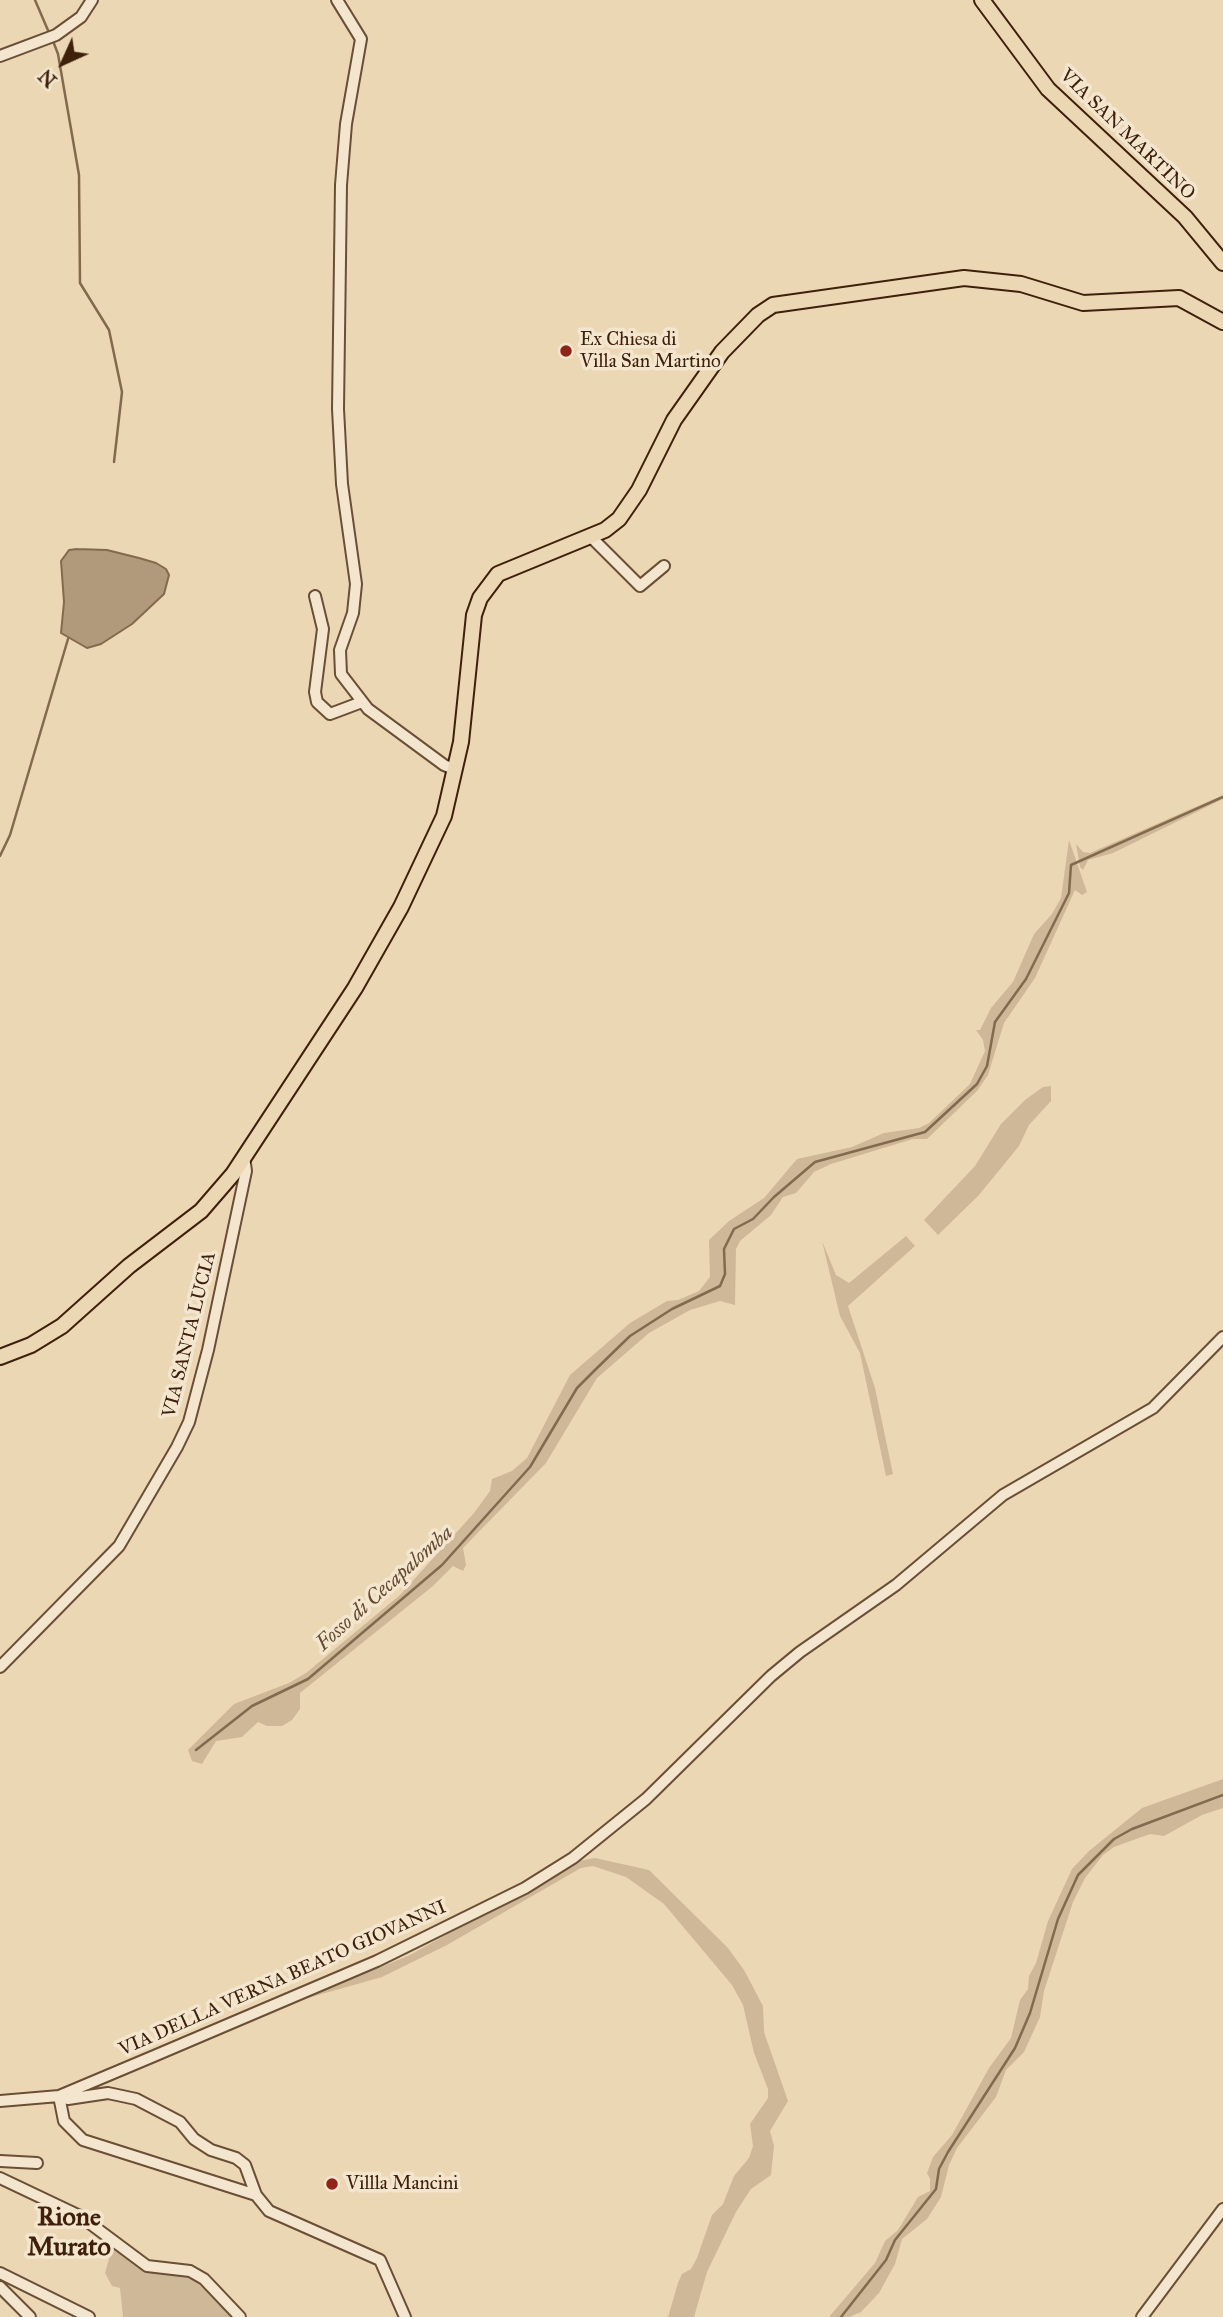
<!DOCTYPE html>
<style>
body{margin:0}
#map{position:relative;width:1223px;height:2317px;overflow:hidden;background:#ecd7b4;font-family:"IM FELL Great Primer",serif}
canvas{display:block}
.north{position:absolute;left:28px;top:28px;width:70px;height:70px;-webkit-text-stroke:5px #f3e5ce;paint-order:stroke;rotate:225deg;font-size:19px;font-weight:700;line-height:28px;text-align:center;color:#3e200b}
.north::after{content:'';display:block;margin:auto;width:24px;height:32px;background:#3e200b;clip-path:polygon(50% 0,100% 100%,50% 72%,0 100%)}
</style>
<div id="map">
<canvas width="1223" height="2317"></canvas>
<div class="north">N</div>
</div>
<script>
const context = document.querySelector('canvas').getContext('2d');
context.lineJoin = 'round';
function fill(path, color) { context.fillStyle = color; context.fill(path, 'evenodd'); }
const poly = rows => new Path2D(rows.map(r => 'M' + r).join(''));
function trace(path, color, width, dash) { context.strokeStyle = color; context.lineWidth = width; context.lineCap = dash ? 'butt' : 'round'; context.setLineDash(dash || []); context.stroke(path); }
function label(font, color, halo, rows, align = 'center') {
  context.font = font + ' "IM FELL Great Primer",serif'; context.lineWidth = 7; context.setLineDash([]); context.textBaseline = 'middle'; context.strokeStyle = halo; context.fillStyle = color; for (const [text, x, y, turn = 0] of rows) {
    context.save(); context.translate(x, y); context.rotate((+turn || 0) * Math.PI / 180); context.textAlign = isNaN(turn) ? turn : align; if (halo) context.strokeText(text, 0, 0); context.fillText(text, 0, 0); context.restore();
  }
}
const green = poly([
 [1223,795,1223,799,1113,853,1088,860,1083,870,1080,867,1076,844,1083,852,1090,853],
 [1069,840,1087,892,1082,895,1075,890,1035,978,1004,1023,988,1075,977,1091,927,1139,913,1139,831,1164,814,1172,796,1193,783,1197,771,1215,740,1241,736,1249,735,1305,720,1301,690,1310,649,1333,597,1378,546,1463,463,1548,466,1565,463,1571,453,1566,433,1586,300,1693,300,1709,292,1720,282,1726,267,1726,258,1722,242,1737,216,1741,202,1764,192,1761,188,1750,234,1704,289,1683,306,1673,400,1595,474,1513,490,1491,492,1479,512,1471,527,1458,570,1375,630,1323,667,1301,678,1300,699,1291,710,1277,709,1240,729,1221,764,1198,797,1159,852,1147,884,1133,919,1128,929,1123,970,1084,985,1051,983,1040,976,1030,980,1030,991,1008,1013,982,1034,934,1052,914,1061,898],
 [1051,1086,1051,1101,1029,1125,1019,1146,979,1195,938,1235,924,1220,975,1166,1001,1124,1025,1100,1043,1087],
 [906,1236,915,1246,848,1306,875,1388,893,1474,886,1476,860,1353,840,1316,822,1241,836,1275,849,1283],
 [1223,1779,1223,1808,1202,1815,1164,1836,1150,1834,1114,1847,1103,1855,1085,1878,1073,1902,1059,1945,1044,1991,1040,2017,1024,2052,1006,2070,996,2097,957,2148,949,2165,941,2197,927,2219,902,2239,895,2264,879,2293,861,2312,849,2317,829,2317,875,2263,885,2241,898,2230,918,2197,930,2191,930,2179,927,2173,933,2157,952,2135,989,2068,1011,2038,1020,2000,1028,1989,1029,1976,1036,1963,1048,1921,1072,1869,1089,1851,1142,1808],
 [595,1858,649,1870,728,1948,744,1970,763,2006,764,2032,788,2101,770,2131,774,2146,771,2175,751,2189,736,2212,707,2272,694,2317,668,2317,678,2283,682,2274,691,2269,697,2258,712,2215,723,2204,734,2176,749,2158,753,2146,750,2124,768,2098,768,2089,754,2053,743,2005,732,1985,664,1904,626,1877,593,1866,581,1868,447,1945,382,1977,304,1999,410,1955,579,1861],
 [113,2244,149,2270,188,2273,205,2284,230,2317,123,2317,120,2288,112,2286,105,2273]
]);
const water = poly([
 [77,549,107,550,139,558,156,563,166,569,169,575,164,594,132,624,101,644,87,648,61,633,64,602,61,561,69,550,77,549]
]);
const stream = poly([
 [35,0,50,35],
 [53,41,58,54,79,175,80,283,109,330,122,392,114,462],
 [0,856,10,835,68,639],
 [196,1750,252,1706,308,1679,442,1565,530,1467,577,1388,596,1369,630,1336,672,1309,720,1286,725,1274,724,1249,734,1229,753,1219,774,1197,815,1162,925,1132,977,1084,987,1066,995,1022,1026,979,1069,893,1071,865,1223,797],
 [841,2317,886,2260,895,2240,936,2189,939,2169,948,2152,1015,2048,1030,2013,1058,1919,1078,1875,1114,1839,1132,1829,1223,1795]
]);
const minor = poly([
 [337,0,361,39,346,124,341,185,338,409,342,484,356,584,353,613,340,650,341,674,368,709,444,765,456,770],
 [0,56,56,35,81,17,92,0],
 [590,536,640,586,664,566],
 [315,596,323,629,315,692,317,702,330,714,362,702],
 [0,1667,119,1546,177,1447,189,1422,208,1350,246,1171,244,1157],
 [0,2101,59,2096,154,2056,377,1961,525,1888,573,1858,646,1799,771,1676,800,1652,896,1585,1003,1495,1153,1408,1223,1337],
 [0,2161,37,2163],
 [0,2178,80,2216,147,2266,190,2271,204,2279,240,2317],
 [256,2195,83,2140,64,2121,59,2096,68,2099,108,2093,136,2099,180,2122,194,2139,211,2150,236,2158,245,2165,256,2195,269,2211,380,2260,405,2317],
 [0,2273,89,2317],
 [0,2287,30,2317],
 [1142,2317,1223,2209]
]);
const major = poly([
 [982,0,1048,89,1185,217,1223,263],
 [0,1357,31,1345,62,1326,129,1266,201,1211,233,1174,355,988,401,907,444,816,461,742,474,615,480,598,498,574,605,530,619,519,639,490,674,420,722,352,758,315,773,305,964,278,1021,284,1083,303,1179,298,1223,322]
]);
const markers = [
 [566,351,7,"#8f2418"],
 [332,2184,7,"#8f2418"]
];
const streetNames = [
 ["VIA SAN MARTINO",1127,135,44],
 ["VIA SANTA LUCIA",190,1335,-76],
 ["VIA DELLA VERNA BEATO GIOVANNI",283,1979,-24]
];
const poiNames = [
 ["Ex Chiesa di",580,340],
 ["Villa San Martino",580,362],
 ["Villla Mancini",346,2184]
];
const waterNames = [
 ["Fosso di Cecapalomba",385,1589,-42]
];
const districtNames = [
 ["Rione",69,2219],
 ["Murato",69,2249]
];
fill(green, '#ceb897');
fill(water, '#b1997b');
trace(water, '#83694e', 2);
trace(stream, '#83694e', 2.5);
trace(minor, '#6a4e35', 14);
trace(major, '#3e200b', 18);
trace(minor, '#f3e5ce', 10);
trace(major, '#ecd7b4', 14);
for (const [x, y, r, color] of markers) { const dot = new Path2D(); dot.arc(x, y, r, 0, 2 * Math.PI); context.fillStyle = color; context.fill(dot); trace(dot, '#f3e5ce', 2.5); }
label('19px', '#3e200b', '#f3e5ce', streetNames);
label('19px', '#3e200b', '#f3e5ce', poiNames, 'left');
label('italic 21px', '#664a32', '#f3e5ce', waterNames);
label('bold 26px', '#3e200b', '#f3e5ce', districtNames);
</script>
